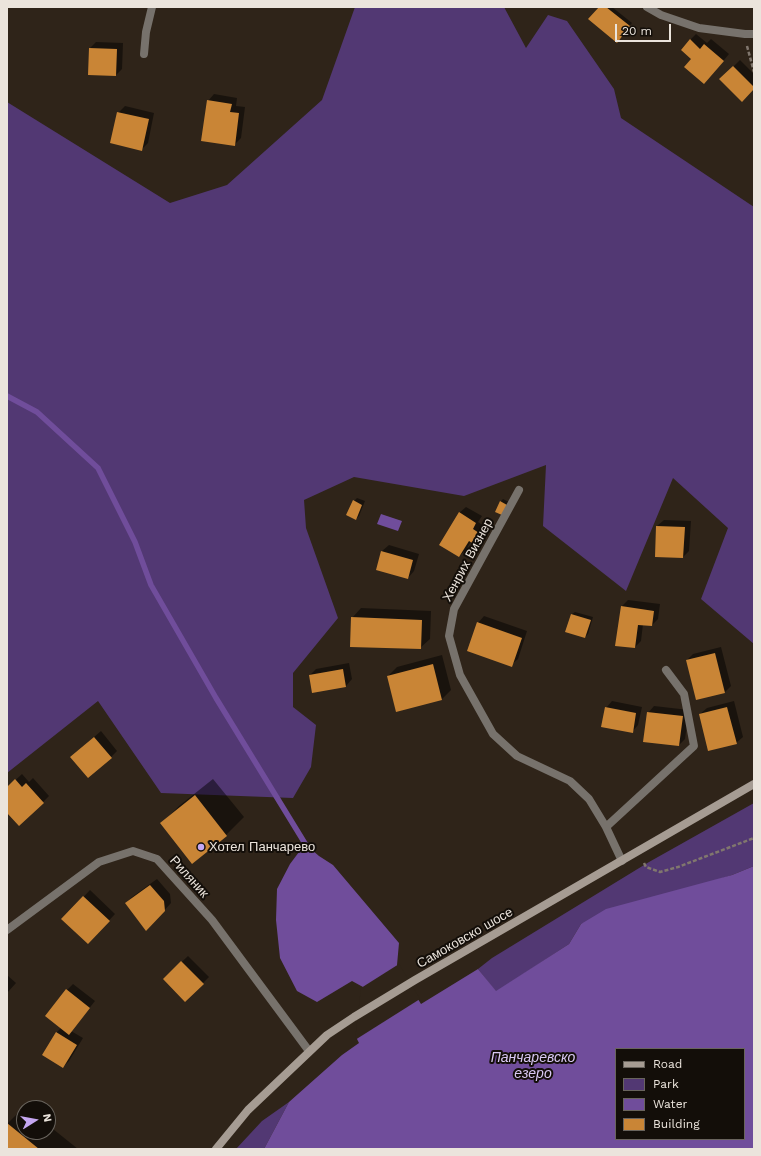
<!DOCTYPE html>
<meta charset="utf-8">
<style>
body{margin:0}
#map{position:relative;width:761px;height:1156px;overflow:hidden;background:#2f2419;font-family:"Work Sans",sans-serif}
canvas{display:block}
.frame{position:absolute;inset:0;border:8px solid #ebe4dc;pointer-events:none}
.legend{position:absolute;left:615px;top:1048px;width:130px;height:92px;box-sizing:border-box;background:#130e09;border:1px solid #69645d;margin:0;padding:5px 7px;list-style:none;font-size:12px;color:#ebe4dc}
.legend li{display:flex;align-items:center;gap:8px;height:20px}
.legend b{width:20px;border:1px solid #69645d}
.north{position:absolute;left:16px;top:1100px;width:40px;height:40px;box-sizing:border-box;background:#130e09;border:1px solid #69645d;border-radius:50%;rotate:79deg;font-size:11px;font-weight:700;line-height:16px;text-align:center;color:#ebe4dc}
.north::after{content:'';display:block;margin:auto;width:14px;height:18px;background:#c5a7f1;clip-path:polygon(50% 0,100% 100%,50% 72%,0 100%)}
.scale{position:absolute;left:615px;top:24px;width:56px;height:18px;box-sizing:border-box;border:2px solid #ebe4dc;border-top:0;padding-left:5px;font-size:12px;line-height:14px;white-space:nowrap;color:#ebe4dc;-webkit-text-stroke:3px #130e09;paint-order:stroke}
</style>
<div id="map">
<canvas width="761" height="1156"></canvas>
<div class="frame"></div>
<ul class="legend">
<li><b style="height:5px;background:#a69c93"></b>Road</li>
<li><b style="height:11px;background:#523873"></b>Park</li>
<li><b style="height:11px;background:#704d9b"></b>Water</li>
<li><b style="height:11px;background:#c98536"></b>Building</li>
</ul>
<div class="north">N</div>
<div class="scale">20 m</div>
</div>
<script>
const context = document.querySelector('canvas').getContext('2d');
context.lineJoin = 'round';
function fill(path, color) { context.fillStyle = color; context.fill(path, 'evenodd'); }
const poly = rows => new Path2D(rows.map(r => 'M' + r).join(''));
function trace(path, color, width, dash) { context.strokeStyle = color; context.lineWidth = width; context.lineCap = dash ? 'butt' : 'round'; context.setLineDash(dash || []); context.stroke(path); }
function label(font, color, halo, rows, align = 'center') {
  context.font = font + ' "Work Sans",sans-serif'; context.lineWidth = 4; context.setLineDash([]); context.textBaseline = 'middle'; context.strokeStyle = halo; context.fillStyle = color; for (const [text, x, y, turn = 0] of rows) {
    context.save(); context.translate(x, y); context.rotate((+turn || 0) * Math.PI / 180); context.textAlign = isNaN(turn) ? turn : align; if (halo) context.strokeText(text, 0, 0); context.fillText(text, 0, 0); context.restore();
  }
}
const green = poly([
 [355,7,504,7,526,48,548,15,567,21,614,89,621,118,754,207,754,644,701,599,728,528,673,478,626,591,543,526,546,465,464,496,354,477,304,500,306,528,338,618,293,673,293,707,316,725,311,767,293,798,161,793,98,701,7,773,7,102,170,203,227,185,322,100],
 [754,803,754,866,732,875,581,924,569,944,496,992,478,969,492,958,649,862],
 [289,1102,264,1149,236,1149,262,1121]
]);
const water = poly([
 [381,514,402,521,398,531,377,524],
 [305,844,319,856,333,865,399,943,397,965,421,1004,478,969,496,991,569,944,581,924,606,909,732,875,754,866,754,1149,264,1149,289,1102,342,1055,359,1043,357,1039,363,987,352,981,317,1002,297,991,280,958,276,920,277,889,290,864],
 [616,1049,744,1049,744,1139,616,1139]
]);
const pier = poly([
 [399,964,420,999,355,1040,361,988]
]);
const shadow = poly([
 [600,7,612,7,632,23,620,38],
 [696,34,707,43,711,39,729,54,710,77,693,59,690,40],
 [96,42,123,43,122,69,116,75,90,48],
 [740,60,754,74,754,88,721,79],
 [214,94,237,98,236,106,245,107,241,138,234,145,208,101],
 [125,106,154,113,148,143,141,150,118,113],
 [357,498,365,501,359,516,356,519,354,501],
 [503,499,509,502,505,511,500,502],
 [466,507,482,516,478,522,484,526,478,536,472,542,471,541,466,550,459,556,459,513],
 [664,520,691,521,689,551,683,557,656,556,657,526],
 [389,545,419,554,414,571,408,578,382,551],
 [628,600,660,604,658,619,652,625,643,624,641,641,635,647,622,606],
 [361,608,431,611,430,639,420,648,352,618],
 [575,612,593,617,588,634,585,637,572,614],
 [484,616,527,631,518,659,511,665,478,623],
 [721,647,731,686,725,692,687,660,693,654],
 [442,655,451,690,442,699,397,711,388,676,397,667],
 [349,663,352,679,346,686,310,675,316,669],
 [612,701,642,707,638,725,632,732,606,708],
 [734,701,743,737,736,743,700,714,707,708],
 [654,706,689,710,685,739,679,745,648,713],
 [101,731,117,751,111,757,78,751],
 [22,774,29,782,33,778,49,796,43,802,7,812,7,788],
 [213,779,244,817,226,835,161,824,179,806],
 [157,879,170,894,171,903,152,924,126,903,132,897],
 [90,890,115,914,88,943,63,919],
 [188,956,209,977,185,1001,164,979],
 [7,975,16,983,7,993],
 [73,984,95,1001,71,1031,83,1038,69,1061,63,1067,43,1054,57,1032,61,1028,67,990],
 [25,1106,27,1108,24,1108,24,1132,48,1132,48,1125,78,1149,7,1149,7,1124]
]);
const stream = poly([
 [7,396,37,412,98,468,135,542,151,585,216,698,309,850]
]);
const building = poly([
 [599,7,606,7,630,26,617,43,588,19],
 [690,39,700,49,704,44,724,61,704,84,684,67,691,59,681,50],
 [89,48,117,49,116,76,88,75],
 [733,66,754,87,754,89,742,102,719,79],
 [207,100,232,104,230,112,239,113,235,146,201,141],
 [117,112,149,119,142,151,110,143],
 [353,500,362,505,356,520,346,515],
 [500,501,507,505,502,515,495,512],
 [459,512,476,523,473,529,479,533,472,543,469,541,459,557,439,545],
 [656,526,685,527,683,558,655,557],
 [381,551,413,560,408,579,376,570],
 [621,606,654,611,652,626,638,625,635,648,615,646],
 [571,614,591,620,585,638,565,632],
 [351,617,422,620,421,649,350,647],
 [477,622,522,638,512,667,467,651],
 [715,653,725,693,696,700,686,660],
 [433,664,442,700,396,712,387,676],
 [343,669,346,687,312,693,309,675],
 [605,707,636,713,633,733,601,727],
 [727,707,737,744,708,751,699,714],
 [647,712,683,716,679,746,643,742],
 [94,737,112,758,88,778,70,757],
 [15,779,22,787,26,783,44,803,19,826,7,813,7,787],
 [195,795,227,836,192,864,160,823],
 [150,885,164,901,165,911,146,931,125,903],
 [83,896,110,921,88,944,61,919],
 [181,961,204,984,185,1002,163,979],
 [66,989,90,1008,69,1035,45,1016],
 [56,1032,77,1045,63,1068,42,1055],
 [7,1123,39,1149,7,1149]
]);
const path = poly([
 [747,46,754,72],
 [644,863,646,867,660,872,678,867,754,838]
]);
const service = poly([
 [144,54,146,32,152,7]
]);
const minor = poly([
 [647,7,661,15,699,28,745,34,754,34],
 [519,490,454,609,449,636,460,675,493,734,517,756,570,781,589,799,606,827,622,861],
 [606,827,694,746,684,694,666,670],
 [7,930,99,862,133,851,157,859,212,920,309,1051]
]);
const secondary = poly([
 [216,1149,248,1110,327,1035,354,1017,415,980,754,784]
]);
const markers = [
 [201,847,4,"#c5a7f1"]
];
const streetNames = [
 ["Хенрих Визнер",468,560,-62],
 ["Риляник",189,877,48],
 ["Самоковско шосе",465,938,-30]
];
const poiNames = [
 ["Хотел Панчарево",209,847]
];
const waterNames = [
 ["Панчаревско",533,1058],
 ["езеро",533,1074]
];
fill(green, '#523873');
fill(water, '#704d9b');
fill(pier, '#2f2419');
fill(shadow, '#0007');
trace(stream, '#704d9b', 5.5);
fill(building, '#c98536');
trace(path, '#81776e', 2.5, [4, 2]);
trace(service, '#77726c', 8);
trace(minor, '#77726c', 8);
trace(secondary, '#a69c93', 8);
for (const [x, y, r, color] of markers) { const dot = new Path2D(); dot.arc(x, y, r, 0, 2 * Math.PI); context.fillStyle = color; context.fill(dot); trace(dot, '#130e09', 1.5); }
label('13px', '#ebe4dc', '#130e09', streetNames);
label('13px', '#ebe4dc', '#130e09', poiNames, 'left');
label('italic 14px', '#d9c8f3', '#130e09', waterNames);
</script>
